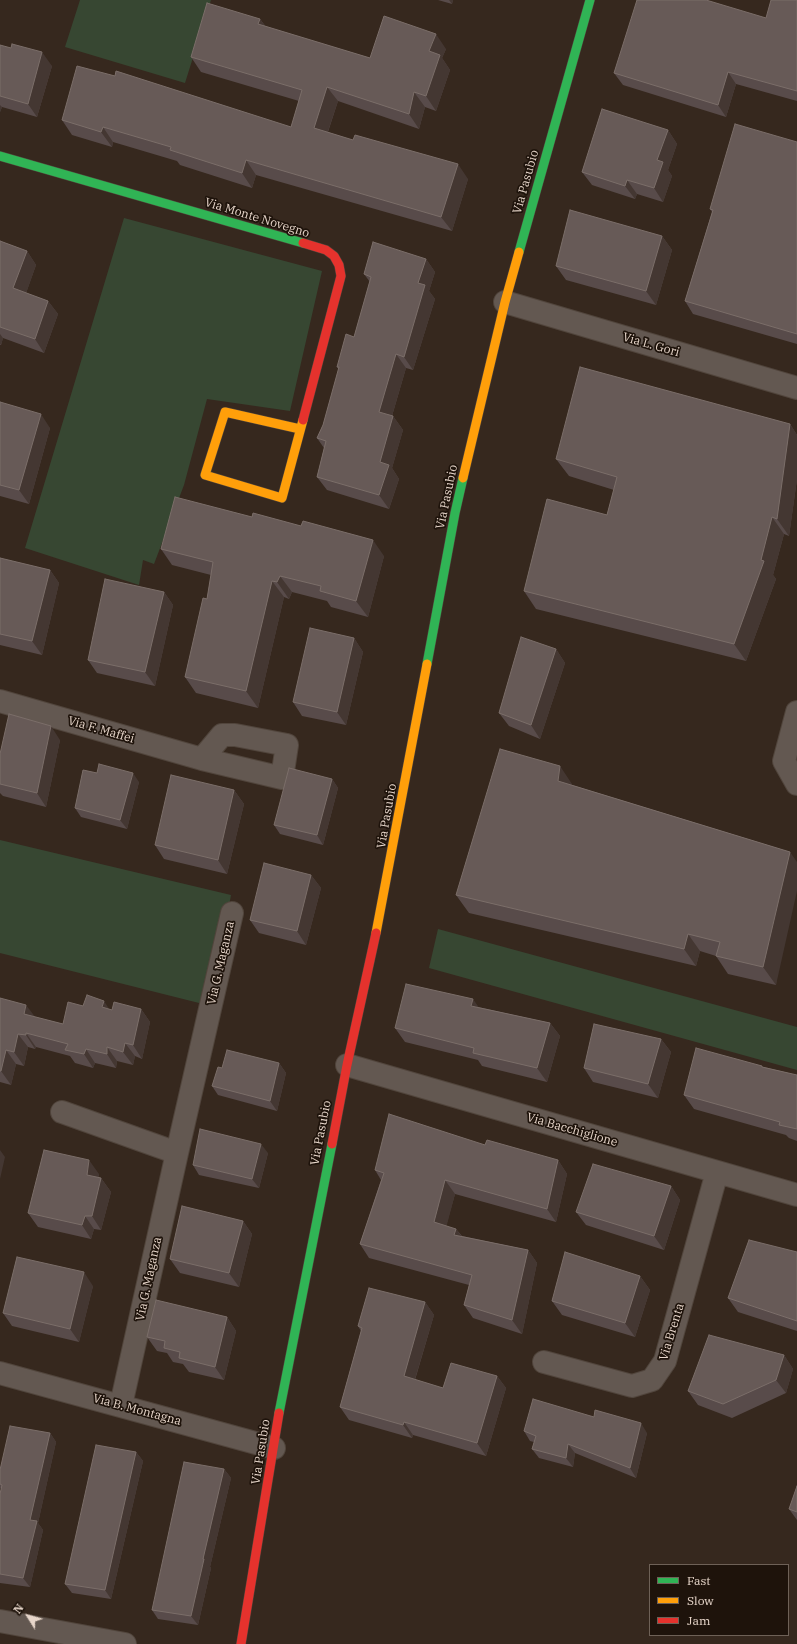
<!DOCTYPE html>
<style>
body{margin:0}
#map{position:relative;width:797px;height:1644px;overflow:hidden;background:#36281e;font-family:"IBM Plex Serif",serif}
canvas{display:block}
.legend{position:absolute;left:649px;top:1564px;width:140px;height:72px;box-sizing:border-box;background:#1e130b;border:1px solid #6e6157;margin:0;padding:5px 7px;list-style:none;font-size:12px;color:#e7d6ca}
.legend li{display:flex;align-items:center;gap:8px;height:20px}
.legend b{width:20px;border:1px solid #6e6157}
.north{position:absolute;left:8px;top:1596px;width:40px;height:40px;-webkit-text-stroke:3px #1e130b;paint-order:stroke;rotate:307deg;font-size:11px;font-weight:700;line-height:16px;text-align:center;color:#e7d6ca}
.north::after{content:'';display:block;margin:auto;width:14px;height:18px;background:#e7d6ca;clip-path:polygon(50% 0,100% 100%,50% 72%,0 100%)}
</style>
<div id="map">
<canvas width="797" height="1644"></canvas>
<ul class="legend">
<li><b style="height:5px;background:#30b455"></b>Fast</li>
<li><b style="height:5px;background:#ff9f0a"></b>Slow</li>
<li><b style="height:5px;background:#e5322d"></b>Jam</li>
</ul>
<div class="north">N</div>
</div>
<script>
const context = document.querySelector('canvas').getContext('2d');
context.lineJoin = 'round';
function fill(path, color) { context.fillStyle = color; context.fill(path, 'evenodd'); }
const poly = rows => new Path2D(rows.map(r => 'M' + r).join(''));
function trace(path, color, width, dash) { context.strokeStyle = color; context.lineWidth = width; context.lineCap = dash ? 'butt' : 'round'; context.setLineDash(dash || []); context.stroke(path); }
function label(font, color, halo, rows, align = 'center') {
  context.font = font + ' "IBM Plex Serif",serif'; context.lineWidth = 3.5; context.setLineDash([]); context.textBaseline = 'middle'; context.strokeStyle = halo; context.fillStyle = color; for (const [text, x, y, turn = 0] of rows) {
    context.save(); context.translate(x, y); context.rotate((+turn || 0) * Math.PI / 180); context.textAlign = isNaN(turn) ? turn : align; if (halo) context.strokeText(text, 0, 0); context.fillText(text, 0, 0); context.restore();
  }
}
const green = poly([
 [80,0,211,0,185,83,65,47],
 [124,218,322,271,290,411,207,399,184,485,154,564,143,560,139,585,25,548],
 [0,840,231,895,211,1006,0,953],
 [438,929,797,1027,797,1070,429,968]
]);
const street = poly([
 [505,302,797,388],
 [0,701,202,759,282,778,287,745,235,735,222,735,202,759],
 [797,712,784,761,797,784],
 [347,1065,797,1195],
 [62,1112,177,1153],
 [544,1362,632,1386,652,1380,665,1361,717,1172],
 [0,1373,274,1448],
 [121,1405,177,1153,232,913],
 [0,1621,125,1644]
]);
const fast = poly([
 [0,156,303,243],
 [519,252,590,0],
 [427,664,455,513,463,478],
 [279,1413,332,1144]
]);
const slow = poly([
 [300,429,225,412,205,475,282,498,303,420],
 [463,478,505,302,519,252],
 [376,933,427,664]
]);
const jam = poly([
 [303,243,326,250,334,256,339,265,341,276,303,420],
 [332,1144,347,1065,376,933],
 [241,1644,279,1413]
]);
const wall = poly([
 [438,0,453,0,452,4],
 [797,0,797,101,736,84,726,117,623,85,614,73,766,18],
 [260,19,266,27,370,58,446,49,442,58,450,70,436,111,425,107,419,129,338,101,328,132,468,179,452,231,256,175,252,188,180,165,177,161,113,142,112,147,72,135,62,120,291,127,299,101,201,72,191,57],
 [0,45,52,66,37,117,2,107,0,112],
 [668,130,677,144,668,170,672,176,663,202,637,194,635,199,592,185,582,172],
 [797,142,797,344,693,314,685,301,712,212,710,209],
 [662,236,672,250,656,305,566,280,556,266],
 [0,241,27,251,36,265,26,293,48,301,58,314,44,353,3,338,1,345,0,345],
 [426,259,435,272,429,291,435,299,413,370,406,368,392,416,393,416,403,430,392,468,399,479,389,509,327,490,317,477,324,448,317,438,323,425,339,370,337,367,354,337,370,282,364,274],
 [0,402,50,428,29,504,0,496],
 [790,424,797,435,797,479,789,536,784,534,773,575,776,579,746,661,536,609,524,591,607,515,614,490,569,476,556,459],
 [161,549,384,556,368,617,331,607,327,601,292,592,289,599,284,597,258,708,196,693,185,677,207,599,211,575,172,565],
 [0,558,50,570,59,583,42,655,0,645],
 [164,592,173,605,155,686,97,673,88,660],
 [354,638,363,652,346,725,302,716,293,702],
 [556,649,565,663,540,739,509,726,499,713],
 [60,740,46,807,3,796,0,793,0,754],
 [97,773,139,782,127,829,81,817,75,808],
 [332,779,338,788,323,845,280,834,274,825],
 [572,784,572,785,790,852,776,985,728,974,716,956,700,951,696,966,469,913,456,895],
 [234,790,244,804,227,874,164,859,155,845],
 [311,875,321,888,306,945,259,933,250,920],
 [0,998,35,1017,63,1024,83,1006,112,1010,141,1009,150,1022,142,1059,135,1056,133,1065,117,1061,116,1068,95,1063,93,1068,75,1063,70,1056,36,1047,35,1049,28,1047,24,1066,16,1064,11,1085,0,1082],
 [478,1007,550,1023,560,1036,547,1082,482,1066,478,1060,405,1042,395,1028],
 [661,1039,671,1052,658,1098,593,1082,584,1068],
 [279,1063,286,1073,277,1111,218,1095,212,1086,222,1068],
 [764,1067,797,1075,797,1141,789,1138,786,1135,694,1109,684,1095],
 [485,1145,558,1160,567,1174,556,1222,455,1194,446,1226,456,1229,462,1236,528,1250,537,1263,522,1334,473,1318,464,1305,469,1285,369,1258,360,1244,381,1180,375,1170],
 [268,1153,259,1188,199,1175,193,1165],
 [99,1174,98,1178,101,1178,111,1192,101,1230,94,1229,91,1239,38,1227,28,1213],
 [671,1186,680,1200,664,1250,586,1225,576,1212],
 [243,1221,252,1234,239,1287,180,1273,170,1259],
 [797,1252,797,1331,738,1312,728,1298],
 [640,1276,650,1290,635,1337,562,1315,552,1301],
 [93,1286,79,1342,12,1326,3,1313],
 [425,1302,434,1315,415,1380,443,1388,497,1376,506,1388,486,1456,413,1435,412,1438,349,1420,340,1407,361,1331,358,1326],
 [227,1317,236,1331,224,1380,189,1372,183,1364,173,1362,167,1353,157,1351,147,1337],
 [784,1355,793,1369,786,1393,732,1418,698,1405,688,1391],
 [524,1431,647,1433,636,1478,575,1453,573,1467,539,1458,532,1449,534,1442,530,1441],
 [50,1433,56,1442,38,1523,43,1530,30,1587,0,1583,0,1494,1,1489,0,1488,0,1470],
 [136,1452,143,1461,111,1599,72,1593,65,1584],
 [224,1469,231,1478,210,1567,211,1568,198,1625,158,1619,152,1610],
 [797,1486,797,1520,789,1509]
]);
const shadedWall = poly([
 [449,0,453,0,452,4],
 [260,19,270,33,258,24],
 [436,34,446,49,442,58,450,70,436,111,426,96,429,51],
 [42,52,52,66,37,117,28,104],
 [728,72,736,84,726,117,718,105],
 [327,87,338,101,324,143,314,128],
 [414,92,425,107,419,129,409,114],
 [0,105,2,107,0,112],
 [103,127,113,142,112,147,101,132],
 [668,130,677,144,668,170,672,176,663,202,654,188,657,160],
 [246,160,256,175,252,188,242,173],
 [458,164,468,179,452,231,441,217],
 [627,180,637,194,635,199,625,186],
 [662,236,672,250,656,305,646,291],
 [27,251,36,265,23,302,13,288],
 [426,259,435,272,429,291,435,299,413,370,404,357,418,283],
 [48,301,58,314,44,353,35,339],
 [0,334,3,338,1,345,0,344],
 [396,354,406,368,389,426,379,412],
 [41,414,50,428,29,504,19,490],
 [393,416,403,430,392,468,399,479,389,509,379,495,380,462],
 [790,424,797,435,797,479,789,536,777,519],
 [772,517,784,534,773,575,776,579,746,661,734,644,761,560],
 [373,540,384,556,368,617,356,601],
 [50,570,59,583,42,655,32,641],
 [280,576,292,592,289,599,277,582],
 [272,581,284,597,258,708,246,691],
 [164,592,173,605,155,686,145,672],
 [354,638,363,652,346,725,337,712],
 [556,649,565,663,540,739,531,725],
 [51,726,60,740,46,807,37,793],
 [560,766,572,784,570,798,558,781],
 [133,773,139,782,127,829,120,820],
 [332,779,338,788,323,845,317,835],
 [234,790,244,804,227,874,218,860],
 [790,852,797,862,797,891,776,985,763,967],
 [311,875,321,888,306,945,297,931],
 [688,934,700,951,696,966,684,949],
 [473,999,482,1012,471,1006],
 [104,1001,113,1015,102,1007],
 [26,1005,36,1018,24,1014],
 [141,1009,150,1022,142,1059,133,1045],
 [550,1023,560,1036,547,1082,537,1068],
 [26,1033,36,1047,35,1049,26,1035],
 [18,1034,28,1047,24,1066,14,1052],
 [661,1039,671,1052,658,1098,648,1084],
 [125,1043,135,1056,133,1065,123,1052],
 [107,1047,117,1061,116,1068,107,1054],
 [86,1049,95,1063,93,1068,84,1054],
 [6,1050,16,1064,11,1085,1,1071],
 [279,1063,286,1073,277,1111,270,1101],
 [261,1144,268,1153,259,1188,252,1179],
 [0,1150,5,1157,0,1179],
 [89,1160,99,1174,97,1189,87,1175],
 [558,1160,567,1174,556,1222,547,1209],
 [101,1178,111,1192,101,1230,92,1216],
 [445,1180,455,1194,444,1236,434,1222],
 [671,1186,680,1200,664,1250,654,1236],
 [85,1216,94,1229,91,1239,82,1225],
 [243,1221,252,1234,239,1287,229,1273],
 [456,1229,466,1242,454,1235],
 [528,1250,537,1263,522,1334,512,1320],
 [84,1272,93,1286,79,1342,70,1329],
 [640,1276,650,1290,635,1337,625,1323],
 [425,1302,434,1315,412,1389,404,1376],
 [227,1317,236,1331,224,1380,215,1367],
 [784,1355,793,1369,786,1393,776,1380],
 [497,1376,506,1388,486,1456,477,1443],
 [404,1422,413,1435,412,1438,403,1425],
 [641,1423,647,1433,636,1478,630,1468],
 [50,1433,56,1442,38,1523,43,1530,30,1587,23,1578,30,1520],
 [568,1444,575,1453,573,1467,566,1458],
 [136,1452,143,1461,111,1599,105,1590],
 [224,1469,231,1478,210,1567,211,1568,198,1625,191,1616,203,1559]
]);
const building = poly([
 [637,0,706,0,766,18,771,0,797,0,797,91,728,72,718,105,614,73,637,0],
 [207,3,260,19,258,24,370,58,384,16,436,34,429,51,440,55,426,96,414,92,409,114,327,87,314,128,353,140,355,135,458,164,441,217,246,160,242,173,170,150,171,147,103,127,101,132,62,120,77,66,115,76,116,71,291,127,302,90,191,57,207,3],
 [12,44,42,52,28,104,0,96,0,45,11,48,12,44],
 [602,109,668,130,657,160,663,162,654,188,627,180,625,186,582,172,602,109],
 [735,124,797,142,797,334,685,301,713,210,710,209,735,124],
 [570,210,662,236,646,291,556,266,570,210],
 [0,241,27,251,13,288,48,301,35,339,0,327,0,241],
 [373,242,426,259,418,283,425,285,404,357,396,354,379,412,393,416,380,462,389,465,379,495,317,477,326,441,317,438,323,425,339,367,337,367,346,334,354,337,371,277,364,274,373,242],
 [580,367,790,424,777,519,772,517,761,560,764,561,734,644,524,591,547,499,607,515,617,477,556,459,580,367],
 [0,402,41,414,19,490,0,485,0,402],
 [175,497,252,517,253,513,301,526,303,521,373,540,356,601,320,591,321,586,280,576,277,582,272,581,246,691,185,677,203,598,207,599,213,562,161,549,175,497],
 [0,558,50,570,32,641,0,634,0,558],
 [105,579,164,592,145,672,88,660,105,579],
 [310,628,354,638,337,712,293,702,310,628],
 [521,637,556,649,531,725,499,713,521,637],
 [9,714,51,726,37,793,0,784,0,754,9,714],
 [500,749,560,766,558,781,790,852,763,967,716,956,720,942,688,934,684,949,456,895,500,749],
 [99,764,133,773,120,820,75,808,83,770,97,773,99,764],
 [289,768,332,779,317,835,274,825,289,768],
 [171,775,234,790,218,860,155,845,171,775],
 [264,863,311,875,297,931,250,920,264,863],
 [406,984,473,999,471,1006,550,1023,537,1068,473,1053,474,1048,395,1028,406,984],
 [87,995,104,1001,102,1007,112,1010,114,1002,141,1009,133,1045,125,1043,123,1052,107,1047,107,1054,86,1049,84,1054,65,1050,68,1044,26,1033,26,1035,18,1034,14,1052,6,1050,1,1071,0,1071,0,998,26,1005,24,1014,63,1024,68,1002,83,1006,87,995],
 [594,1024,661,1039,648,1084,584,1068,594,1024],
 [696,1048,762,1066,762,1067,797,1075,797,1129,779,1125,780,1122,684,1095,696,1048],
 [227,1050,279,1063,270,1101,212,1086,218,1067,222,1068,227,1050],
 [389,1114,485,1145,487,1140,558,1160,547,1209,445,1180,434,1222,456,1229,454,1235,528,1250,512,1320,464,1305,472,1275,360,1244,384,1173,375,1170,389,1114],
 [200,1129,261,1144,252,1179,193,1165,200,1129],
 [44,1150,89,1160,87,1175,101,1178,92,1216,85,1216,82,1225,28,1213,44,1150],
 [593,1164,671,1186,654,1236,576,1212,593,1164],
 [182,1206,243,1221,229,1273,170,1259,182,1206],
 [749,1240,797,1252,797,1321,728,1298,749,1240],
 [565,1252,640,1276,625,1323,552,1301,565,1252],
 [17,1257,84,1272,70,1329,3,1313,17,1257],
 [369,1288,425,1302,404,1376,443,1388,451,1363,497,1376,477,1443,404,1422,403,1425,340,1407,362,1328,358,1326,369,1288],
 [156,1300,227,1317,215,1367,179,1358,180,1352,164,1348,165,1341,147,1337,156,1300],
 [709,1335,784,1355,776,1380,723,1404,688,1391,709,1335],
 [533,1399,594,1417,595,1410,641,1423,630,1468,568,1444,566,1458,532,1449,536,1436,524,1431,533,1399],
 [10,1426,50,1433,30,1520,37,1521,23,1578,0,1574,0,1494,2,1485,0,1484,0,1470,10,1426],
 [96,1445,136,1452,105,1590,65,1584,96,1445],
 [184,1462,224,1469,203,1559,204,1559,191,1616,152,1610,184,1462],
 [797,1486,797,1512,789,1509,797,1486]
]);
const streetNames = [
 ["Via Pasubio",526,182,-74],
 ["Via Monte Novegno",257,218,17],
 ["Via L. Gori",651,345,16],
 ["Via Pasubio",447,497,-78],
 ["Via F. Maffei",101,730,16],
 ["Via Pasubio",387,816,-80],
 ["Via G. Maganza",221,963,-77],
 ["Via Bacchiglione",572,1130,16],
 ["Via Pasubio",321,1133,-79],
 ["Via G. Maganza",149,1279,-78],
 ["Via Brenta",672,1332,-73],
 ["Via B. Montagna",137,1410,15],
 ["Via Pasubio",261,1452,-81]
];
fill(green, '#374732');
trace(street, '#51453c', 24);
trace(fast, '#51453c', 10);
trace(slow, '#51453c', 10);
trace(jam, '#51453c', 10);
trace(street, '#635851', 22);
trace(fast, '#30b455', 9);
trace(slow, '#ff9f0a', 9);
trace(jam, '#e5322d', 9);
fill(wall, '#584b4a');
fill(shadedWall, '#443732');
fill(building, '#675a57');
trace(building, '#7b6e69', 1);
label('12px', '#e7d6ca', '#1e130b', streetNames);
</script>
